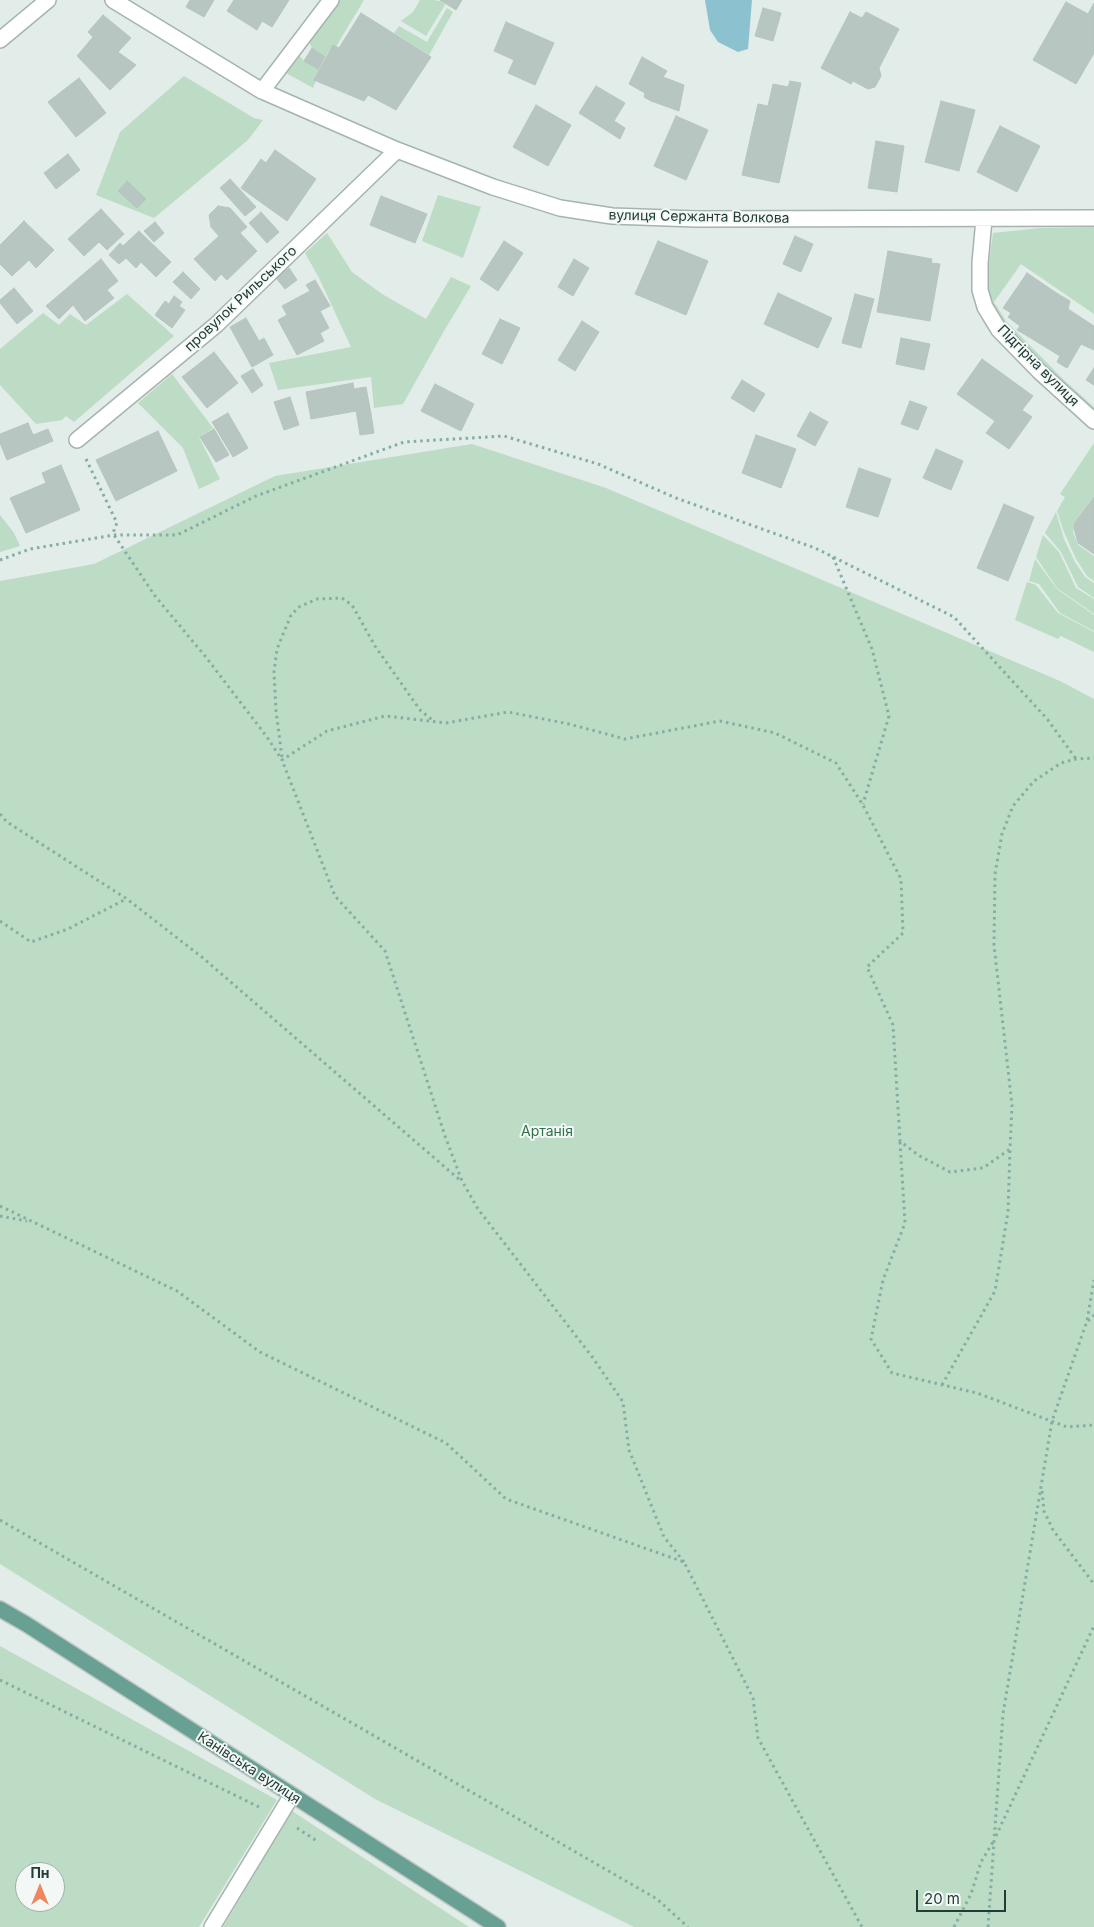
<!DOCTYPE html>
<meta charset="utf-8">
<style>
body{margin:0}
#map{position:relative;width:1094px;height:1927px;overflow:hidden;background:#e2ece8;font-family:Inter,sans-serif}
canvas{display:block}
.north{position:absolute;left:15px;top:1862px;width:50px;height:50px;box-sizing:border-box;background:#f3f8f6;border:1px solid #a0ada9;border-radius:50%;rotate:0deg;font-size:14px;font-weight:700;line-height:20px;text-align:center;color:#233c36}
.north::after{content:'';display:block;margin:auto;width:18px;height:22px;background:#ec8760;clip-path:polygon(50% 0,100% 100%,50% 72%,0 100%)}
.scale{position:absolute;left:916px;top:1890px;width:90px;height:22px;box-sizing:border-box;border:2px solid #233c36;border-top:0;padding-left:6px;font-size:15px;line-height:18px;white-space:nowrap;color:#233c36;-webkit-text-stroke:4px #f3f8f6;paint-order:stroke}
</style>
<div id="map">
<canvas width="1094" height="1927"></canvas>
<div class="north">Пн</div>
<div class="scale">20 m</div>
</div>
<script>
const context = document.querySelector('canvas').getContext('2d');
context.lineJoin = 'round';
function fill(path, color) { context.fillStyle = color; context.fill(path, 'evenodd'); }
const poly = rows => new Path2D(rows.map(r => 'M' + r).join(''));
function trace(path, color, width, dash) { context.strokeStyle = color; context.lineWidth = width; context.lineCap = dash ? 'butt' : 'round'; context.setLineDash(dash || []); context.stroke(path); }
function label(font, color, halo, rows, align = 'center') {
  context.font = font + ' Inter,sans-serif'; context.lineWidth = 4; context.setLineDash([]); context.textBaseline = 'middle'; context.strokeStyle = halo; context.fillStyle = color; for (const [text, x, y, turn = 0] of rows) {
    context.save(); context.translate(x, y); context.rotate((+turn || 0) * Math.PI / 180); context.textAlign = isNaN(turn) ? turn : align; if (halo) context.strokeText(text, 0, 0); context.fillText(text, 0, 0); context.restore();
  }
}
const green = poly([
 [340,0,364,0,334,50,330,49,324,60,313,88,286,73,299,55,304,61,318,69,325,57,312,48,309,42],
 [420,0,434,0,443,2,445,5,426,36,401,21,413,12],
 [447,8,453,12,429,55,394,33,399,26,427,42],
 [184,76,254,118,263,120,248,140,154,218,96,195,120,132],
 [438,195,481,207,463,258,422,241],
 [1094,227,1094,314,1021,264,994,302,1006,321,1065,381,1094,407,1094,411,1026,346,1004,322,996,310,986,283,993,233,1040,228],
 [327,233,352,272,382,294,426,319,451,277,471,286,444,331,403,404,374,408,371,377,278,390,269,363,351,347,319,278,305,253],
 [127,294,174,336,74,422,66,416,62,420,36,424,0,385,0,349,43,313,59,325,70,314,86,325],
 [172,374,213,428,199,437,220,479,199,489,183,448,138,403],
 [1094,443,1094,496,1075,521,1073,532,1078,545,1094,556,1094,581,1087,576,1076,559,1064,532,1057,511,1065,497,1060,494],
 [472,444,606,488,1060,681,1094,699,1094,1927,634,1927,375,1799,0,1564,0,581,94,564,275,476],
 [1056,512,1064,539,1075,562,1085,577,1094,583,1094,598,1078,587,1061,552,1045,533],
 [0,515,14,533,20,546,0,552],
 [1043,535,1059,552,1076,588,1094,599,1094,614,1057,588,1036,557],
 [1035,559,1057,589,1094,615,1094,631,1060,613,1039,584,1029,581],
 [1027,582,1036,585,1058,613,1094,632,1094,652,1061,636,1058,639,1015,620],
 [0,1646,277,1800,199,1927,0,1927],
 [25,1872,55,1872,55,1902,25,1902],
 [292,1811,469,1927,223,1927]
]);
const water = poly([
 [705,0,752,0,748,49,738,52,718,42,710,30]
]);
const building = poly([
 [190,0,214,0,204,17,186,7,190,0],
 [234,0,289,0,272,27,262,21,257,30,227,11,234,0],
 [440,0,462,0,456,10,440,0],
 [1066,2,1088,14,1094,3,1094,53,1076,84,1033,60,1066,2],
 [763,8,781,13,773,41,755,36,763,8],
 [850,12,862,18,866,12,899,29,879,68,881,76,875,87,868,89,853,81,851,84,821,68,850,12],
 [361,13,431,57,396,110,368,95,364,101,314,80,333,45,339,48,361,13],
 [103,15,131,38,118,52,136,65,110,90,77,56,93,37,88,32,103,15],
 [506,22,554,43,535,85,508,73,514,60,494,51,506,22],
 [312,48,325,57,318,69,304,61,312,48],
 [642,57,667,71,663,77,684,85,679,111,651,101,644,97,645,93,629,84,642,57],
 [79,78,106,113,76,137,48,102,79,78],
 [790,81,801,83,779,183,742,175,758,104,768,106,773,84,788,87,790,81],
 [596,86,625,103,614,121,625,128,620,139,579,113,596,86],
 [941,101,975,110,959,171,925,162,941,101],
 [536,105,571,125,548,166,513,147,536,105],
 [676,116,708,130,686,180,654,166,676,116],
 [1000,126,1040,146,1017,192,977,172,1000,126],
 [876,141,904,146,897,192,868,188,876,141],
 [275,150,316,179,287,221,241,188,261,159,266,163,275,150],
 [68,154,80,170,56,189,44,173,68,154],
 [230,179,256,207,245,216,220,188,230,179],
 [127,181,146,199,137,208,118,191,127,181],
 [381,196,427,214,415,243,370,225,381,196],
 [218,206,230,208,247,227,240,233,257,251,227,280,221,274,215,281,194,259,219,236,211,227,209,215,218,206],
 [101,209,124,234,107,250,99,242,84,256,68,239,101,209],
 [261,212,279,232,267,243,249,223,261,212],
 [24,221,54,250,36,268,29,260,12,276,0,264,0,245,24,221],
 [155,222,164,233,154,242,144,231,155,222],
 [139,231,171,262,156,277,141,262,136,268,126,258,119,264,109,255,120,243,123,246,139,231],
 [795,236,813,244,801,272,783,264,795,236],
 [504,241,523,253,498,291,480,279,504,241],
 [658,241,708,261,686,315,635,294,658,241],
 [888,251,932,259,931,263,940,264,930,321,877,312,888,251],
 [101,259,118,281,107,290,114,298,85,321,73,305,59,319,46,306,101,259],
 [574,259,589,268,573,296,558,287,574,259],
 [289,268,297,280,285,289,276,278,289,268],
 [183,272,200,289,191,299,173,282,183,272],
 [1027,273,1058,294,1029,337,1017,330,1020,326,1008,317,1011,313,1003,308,1027,273],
 [315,280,330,306,320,311,329,328,320,333,324,341,297,355,278,320,287,315,282,306,310,291,306,285,315,280],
 [14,288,33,311,17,324,0,303,0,300,14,288],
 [778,293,832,318,818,348,764,324,778,293],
 [855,294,874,299,861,348,842,343,855,294],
 [1058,294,1070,301,1068,309,1094,326,1094,350,1081,344,1067,368,1057,362,1060,356,1029,337,1058,294],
 [174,296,182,302,179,306,185,310,172,328,155,315,165,301,169,304,174,296],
 [246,318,259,341,264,338,273,355,252,367,230,327,246,318],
 [500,319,520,328,502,364,482,354,500,319],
 [582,321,599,332,575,371,558,360,582,321],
 [901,338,930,344,924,370,896,364,901,338],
 [214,352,238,383,207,408,182,377,214,352],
 [982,359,1033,396,1022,410,1032,417,1009,449,986,433,995,421,957,394,982,359],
 [1094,368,1094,385,1086,380,1094,368],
 [253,369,263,385,252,393,241,376,253,369],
 [742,380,765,394,754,412,731,398,742,380],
 [353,383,354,389,366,387,371,414,357,416,356,411,311,419,306,392,353,383],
 [435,384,474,404,461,431,421,411,435,384],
 [290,397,299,425,284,430,274,402,290,397],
 [910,401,927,407,918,430,901,424,910,401],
 [810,412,828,422,815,446,797,436,810,412],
 [228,413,248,448,233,457,212,422,228,413],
 [371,414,374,433,360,435,357,416,371,414],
 [28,423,33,435,48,429,53,441,7,460,0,443,0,434,28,423],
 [214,429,229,455,216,462,200,437,214,429],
 [158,431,177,471,116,501,96,460,158,431],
 [756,435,796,449,781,488,742,473,756,435],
 [936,449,963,461,951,490,923,478,936,449],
 [61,465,80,510,26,533,10,498,46,483,42,473,61,465],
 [859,468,891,479,878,517,846,507,859,468],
 [1094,497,1094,554,1078,543,1074,528,1075,522,1094,497],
 [1004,504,1034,517,1008,581,977,568,1004,504]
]);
const path = poly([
 [86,459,117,523,114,529,114,535,155,596,205,656,267,737,282,760],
 [833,557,872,649,889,716,863,804],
 [0,560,30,549,114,535,177,535,256,496,404,442,504,436,598,464,676,498,815,548,954,617,1048,720,1076,759],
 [282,757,276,711,274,672,277,649,291,615,299,607,317,599,342,598,352,605,375,646,420,710,435,722],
 [0,814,7,822,127,899,203,958,461,1181],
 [0,921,31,942,68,929,126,899],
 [900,1142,905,1223,883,1280,871,1339,892,1373,977,1393,1067,1427,1094,1425],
 [0,1206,177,1291,260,1352,446,1443,506,1499,684,1562,753,1698,758,1738,862,1927],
 [0,1216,27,1221],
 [1088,1321,1094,1315],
 [942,1385,995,1291,1008,1212,1010,1150],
 [1042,1491,1044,1511,1053,1530,1094,1584],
 [0,1520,657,1899,688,1927],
 [684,1562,664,1537,629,1450,623,1402,593,1358,478,1209,462,1181,445,1136,385,951,335,896,282,760,327,731,385,716,446,723,508,712,569,724,625,739,720,721,775,733,836,763,863,805,901,879,903,933,867,967,893,1025,900,1141,918,1155,950,1172,983,1168,1010,1149,1012,1105,994,945,995,874,1002,834,1013,806,1034,781,1061,763,1076,759,1094,758],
 [0,1680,259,1807],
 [297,1828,317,1841],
 [996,1836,1094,1626],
 [954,1927,971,1894,981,1862,993,1842],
 [988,1927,1003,1714,1052,1421,1087,1321,1094,1280]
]);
const lane = poly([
 [212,1927,292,1795]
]);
const street = poly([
 [113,0,262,91,397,150,493,187,560,208,612,216,696,219,1094,218],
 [0,40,48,0],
 [262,91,331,0],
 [984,219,980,263,980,290,985,307,999,330,1040,372,1094,421],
 [77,440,216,325,397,150]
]);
const primary = poly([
 [0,1609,26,1624,498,1927]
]);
const streetNames = [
 ["вулиця Сержанта Волкова",699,217,1],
 ["провулок Рильського",241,299,-43],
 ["Підгірна вулиця",1038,366,45],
 ["Канівська вулиця",249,1768,33]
];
const parkNames = [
 ["Артанія",547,1132]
];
fill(green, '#bcdcc6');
fill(water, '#8cc2cf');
fill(building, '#b8c6c1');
trace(building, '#b5c5bf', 1);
trace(lane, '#a5b4af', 18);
trace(street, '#a5b4af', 18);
trace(primary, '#c1c8c7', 18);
trace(path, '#84aea2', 3, [2.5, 4]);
trace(lane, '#fff', 15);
trace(street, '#fff', 15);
trace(primary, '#68a093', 15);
label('14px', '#233c36', '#f3f8f6', streetNames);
label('14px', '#2f714b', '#f3f8f6', parkNames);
</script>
